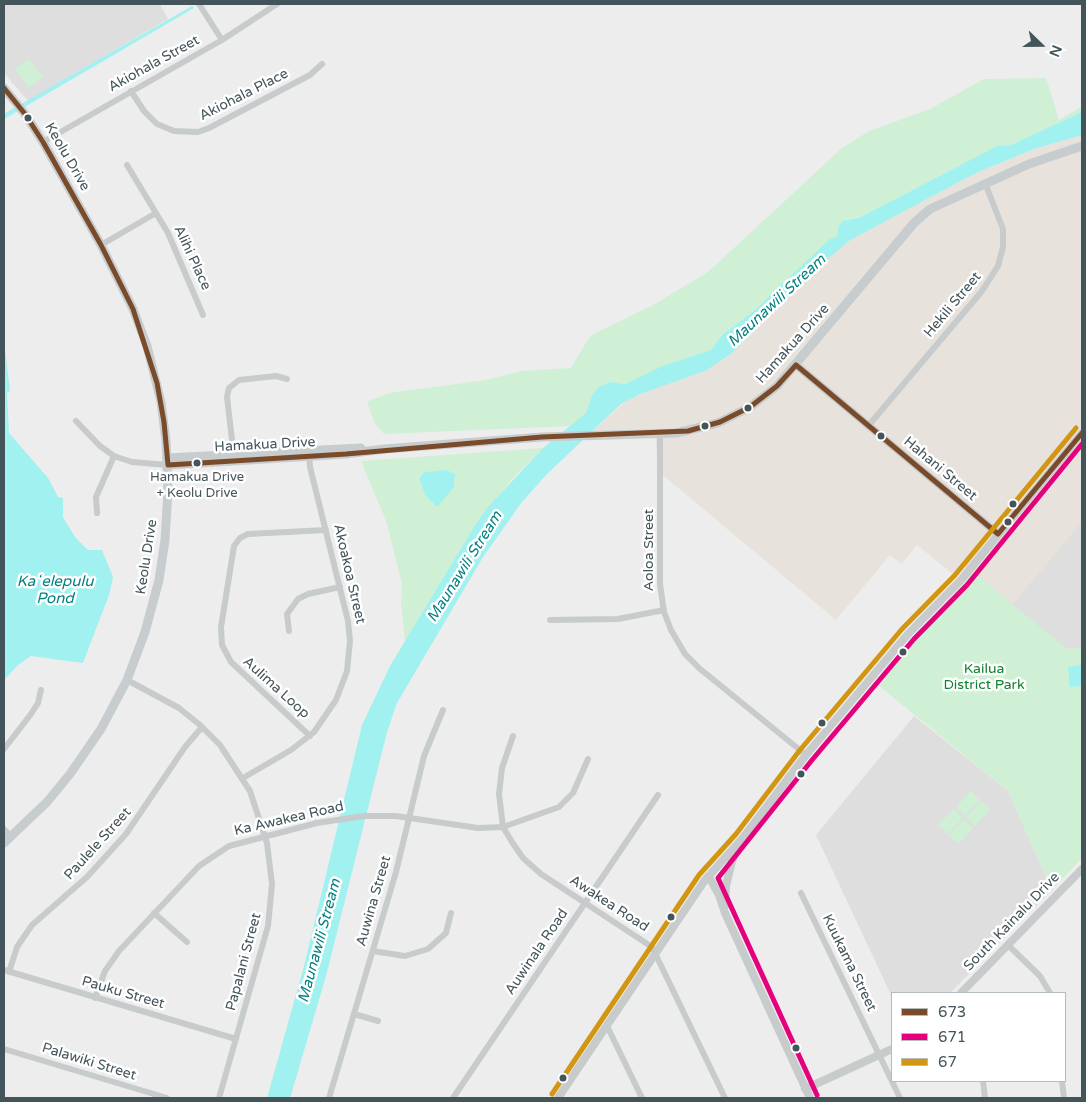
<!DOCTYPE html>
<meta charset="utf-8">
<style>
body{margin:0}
#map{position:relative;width:1086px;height:1102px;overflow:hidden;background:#eeeded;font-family:"Varela Round",sans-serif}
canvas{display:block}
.frame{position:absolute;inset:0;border:5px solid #43555b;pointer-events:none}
.legend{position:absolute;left:891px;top:992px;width:175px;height:90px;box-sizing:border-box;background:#fff;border:1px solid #b4bbbd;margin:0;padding:6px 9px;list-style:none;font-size:15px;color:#43555b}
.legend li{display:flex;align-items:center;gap:10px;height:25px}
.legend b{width:25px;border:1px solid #b4bbbd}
.north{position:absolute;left:1016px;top:20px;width:50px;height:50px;-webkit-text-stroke:4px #fff;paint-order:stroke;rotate:112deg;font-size:14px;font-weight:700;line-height:20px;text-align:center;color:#43555b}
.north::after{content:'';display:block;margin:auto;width:18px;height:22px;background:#43555b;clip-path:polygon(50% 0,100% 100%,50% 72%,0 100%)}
</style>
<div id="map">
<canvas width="1086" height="1102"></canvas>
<div class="frame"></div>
<ul class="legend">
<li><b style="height:6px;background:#7a4b2a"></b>673</li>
<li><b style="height:6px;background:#e5007d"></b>671</li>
<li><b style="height:6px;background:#d39612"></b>67</li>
</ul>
<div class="north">N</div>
</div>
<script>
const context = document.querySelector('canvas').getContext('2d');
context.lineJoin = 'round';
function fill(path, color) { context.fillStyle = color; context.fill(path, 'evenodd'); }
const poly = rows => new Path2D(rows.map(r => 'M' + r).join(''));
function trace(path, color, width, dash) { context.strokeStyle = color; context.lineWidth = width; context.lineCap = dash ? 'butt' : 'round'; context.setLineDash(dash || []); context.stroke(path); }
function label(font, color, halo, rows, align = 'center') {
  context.font = font + ' "Varela Round",sans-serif'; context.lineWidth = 5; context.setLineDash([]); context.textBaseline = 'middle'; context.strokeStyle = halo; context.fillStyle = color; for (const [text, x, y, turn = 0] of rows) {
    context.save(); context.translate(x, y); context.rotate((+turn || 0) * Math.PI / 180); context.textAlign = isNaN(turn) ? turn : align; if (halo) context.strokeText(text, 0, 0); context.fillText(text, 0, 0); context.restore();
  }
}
const commercial = poly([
 [1082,135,1082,525,1014,607,963,565,954,575,917,545,902,564,890,555,836,620,658,471,655,429,593,431,628,399,723,360,805,278,850,239,976,173,1034,149]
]);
const education = poly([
 [4,4,160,4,168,19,28,101,4,73],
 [1082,522,1082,647,1067,650,1012,605],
 [914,716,1008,791,1052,890,950,993,892,993,892,997,816,835]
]);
const green = poly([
 [28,59,43,77,29,88,15,69],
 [1046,78,1059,120,1082,106,1082,112,1011,145,997,146,859,218,842,221,838,228,837,237,755,310,722,335,711,350,676,362,625,384,610,382,592,395,586,413,570,426,384,434,374,422,367,402,389,393,486,380,522,371,571,368,590,336,655,304,708,272,842,148,869,131,930,109,984,79],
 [543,448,514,477,477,522,405,643,401,601,402,585,387,523,361,461],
 [447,470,455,474,454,487,436,506,425,495,419,478,432,471,439,472],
 [972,571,1067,649,1082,647,1082,858,1052,890,1008,791,878,685],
 [971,791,980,800,965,816,956,807],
 [981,801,990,810,975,826,966,817],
 [954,809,963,818,948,834,938,825],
 [964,819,973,828,958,844,949,835]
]);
const water = poly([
 [192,6,194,8,4,119,4,114,9,111],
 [1082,112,1082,135,1034,149,976,173,850,240,805,278,731,354,705,371,640,394,621,404,546,475,522,502,483,557,397,703,387,732,326,976,291,1095,290,1098,267,1098,304,966,362,725,390,666,477,522,489,506,543,448,586,413,592,395,599,387,610,382,625,384,663,366,711,350,722,335,755,310,830,239,837,237,838,228,842,221,859,218,997,146,1011,145],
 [4,341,10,391,7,393,9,433,48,478,58,497,63,498,63,517,75,537,88,550,102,550,113,577,109,595,83,663,31,656,18,665,4,680],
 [447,470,455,474,454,487,438,506,436,506,425,495,419,478,425,472],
 [1082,665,1082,686,1070,687,1068,667]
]);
const minor = poly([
 [199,4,222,40],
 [131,91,144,111,157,124,174,131,198,132,209,128,310,75,322,64],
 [43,142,222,40,277,4],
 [127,165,168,233,203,315],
 [101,245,156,213],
 [76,421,100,446,114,456,132,462,168,465],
 [869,425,982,291,998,266,1003,247,1003,229,985,183],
 [660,434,660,584,664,612,671,630,685,654,699,668,806,755],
 [234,457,227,397,229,388,239,380,276,376,287,379],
 [97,513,96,497,114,456],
 [550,620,618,619,664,610],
 [289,631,287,614,298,599,308,594,340,587],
 [127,680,179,708,200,725,220,745,250,791,267,843,272,884,268,926,219,1098],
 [310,736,231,662,222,645,221,627,234,546,240,538,248,534,326,530],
 [513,736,502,768,499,794,503,827,512,842,523,858,541,874,652,947,725,1098],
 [4,749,31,714,38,703,41,690],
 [243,778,291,750,314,732,336,700,347,671,350,641,348,621,310,467,309,454],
 [4,829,11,837],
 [801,893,900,1098],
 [154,913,187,942],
 [1008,945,1040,976,1050,993],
 [373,951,405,956,428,949,446,933,451,913],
 [4,970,236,1039],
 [9,972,17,947,32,925,87,877,126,834,185,747,202,727],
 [95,998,105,971,119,951,199,866,229,846,317,823,364,816,396,816,478,828,503,827,559,807,573,793,588,759],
 [354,1014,378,1021],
 [607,1026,642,1098],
 [4,1049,167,1098],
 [983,1081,985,1098],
 [1062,1081,1064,1098],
 [329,1098,396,872,424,756,443,710],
 [453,1098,658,795]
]);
const tertiary = poly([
 [796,365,998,534],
 [709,877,719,895,725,913,810,1098],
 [725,906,726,886,732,861,738,847],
 [961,993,1082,869],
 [805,1089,892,1049],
 [558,1098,705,880,742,839,806,755,908,634,961,580,1082,433]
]);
const secondary = poly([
 [4,88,25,114,43,142,101,245,133,309,147,346,161,402,166,441,168,490,165,540,159,580,145,632,127,680,101,729,70,774,47,802,4,843],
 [167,458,361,448],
 [168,465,346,454,384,449,542,437,676,433,718,423,750,407,777,386,914,223,930,209,1029,164,1082,146]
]);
const bus1 = poly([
 [4,88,25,114,43,142,101,245,133,309,157,383,164,422,168,465,346,454,542,437,688,431,720,422,750,407,777,386,796,365,998,534,1082,433]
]);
const bus2 = poly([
 [817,1095,718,878,812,760,914,639,967,585,1082,444]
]);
const bus3 = poly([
 [552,1094,699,875,736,834,800,750,902,629,955,575,1076,428]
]);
const markers = [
 [28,118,4.5,"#43555b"],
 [748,408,4.5,"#43555b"],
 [705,426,4.5,"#43555b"],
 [881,436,4.5,"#43555b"],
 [197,463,4.5,"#43555b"],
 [1013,504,4.5,"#43555b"],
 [1008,522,4.5,"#43555b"],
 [903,652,4.5,"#43555b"],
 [822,723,4.5,"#43555b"],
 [801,774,4.5,"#43555b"],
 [671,917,4.5,"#43555b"],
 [796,1048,4.5,"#43555b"],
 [563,1078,4.5,"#43555b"]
];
const busNames = [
 ["Hamakua Drive",197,478],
 ["+ Keolu Drive",197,494]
];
const streetNames = [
 ["Akiohala Street",154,64,-29],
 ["Akiohala Place",244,95,-27],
 ["Keolu Drive",67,157,60],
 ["Alihi Place",192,258,65],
 ["Hekili Street",953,305,-50],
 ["Hamakua Drive",793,344,-48],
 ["Hamakua Drive",265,445,-3],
 ["Hahani Street",940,469,40],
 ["Aoloa Street",649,550,-90],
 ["Keolu Drive",147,557,-81],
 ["Akoakoa Street",349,574,77],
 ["Aulima Loop",276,688,42],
 ["Ka Awakea Road",289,819,-13],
 ["Paulele Street",98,844,-48],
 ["Auwina Street",374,901,-74],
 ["Awakea Road",609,904,33],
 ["South Kainalu Drive",1012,922,-46],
 ["Auwinala Road",537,952,-56],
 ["Papalani Street",244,962,-75],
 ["Kuukama Street",849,963,64],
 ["Pauku Street",123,993,16],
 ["Palawiki Street",89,1062,17]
];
const parkNames = [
 ["Kailua",984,669],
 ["District Park",984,685]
];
const waterNames = [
 ["Maunawili Stream",777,301,-43],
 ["Maunawili Stream",465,567,-58],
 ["Kaʻelepulu",55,582],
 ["Pond",55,599],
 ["Maunawili Stream",320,941,-75]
];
fill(commercial, '#e8e2dc');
fill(education, '#dfdedf');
fill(green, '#cff0d4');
fill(water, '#a0f1f0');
trace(minor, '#c7cbcc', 6);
trace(tertiary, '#c7cbcc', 8);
trace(secondary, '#c7ccce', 9);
trace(bus1, '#7a4b2a', 5);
trace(bus2, '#e5007d', 5);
trace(bus3, '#d39612', 5);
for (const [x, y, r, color] of markers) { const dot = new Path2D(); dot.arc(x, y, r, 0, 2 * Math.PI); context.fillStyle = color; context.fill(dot); trace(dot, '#fff', 2); }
label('13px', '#43555b', '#fff', busNames);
label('14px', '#43555b', '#fff', streetNames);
label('14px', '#0e822f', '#fff', parkNames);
label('italic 15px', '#058180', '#fff', waterNames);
</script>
